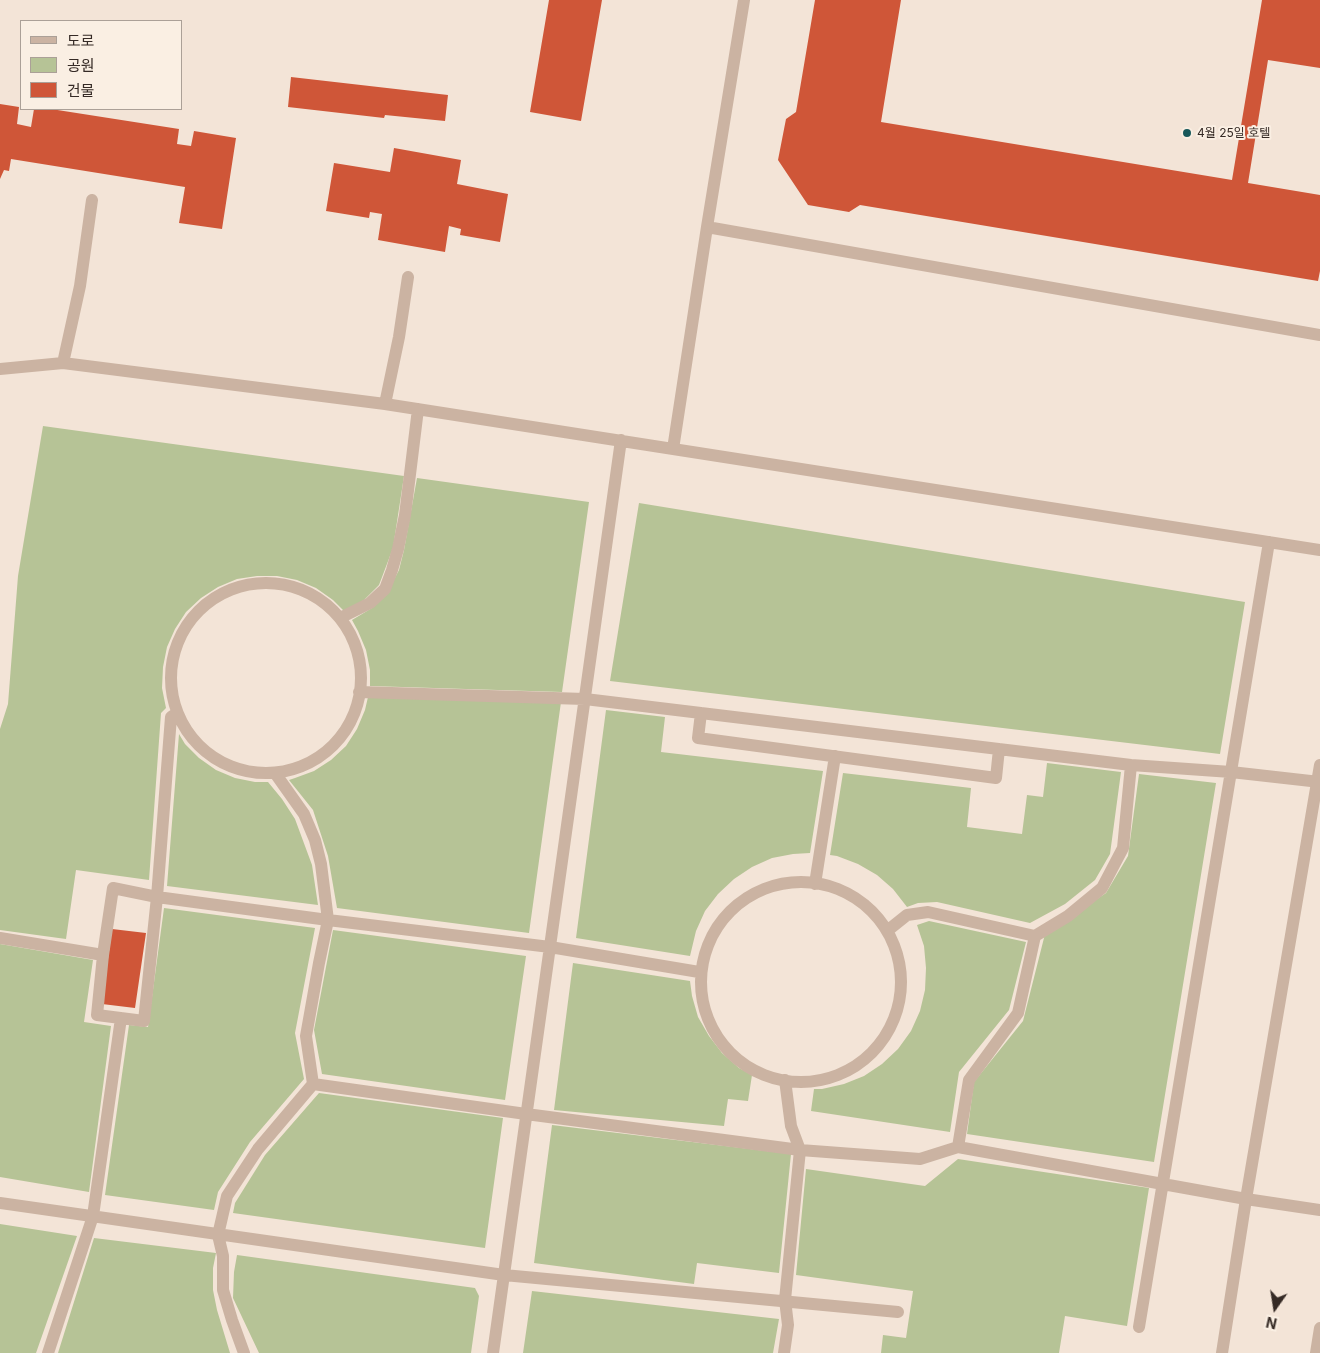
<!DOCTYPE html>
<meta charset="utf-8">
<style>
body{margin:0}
#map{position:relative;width:1320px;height:1353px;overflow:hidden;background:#f3e4d7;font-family:Inter,"Noto Sans KR",sans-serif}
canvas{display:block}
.legend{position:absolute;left:20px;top:20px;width:162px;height:90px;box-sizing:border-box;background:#faefe3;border:1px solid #aba097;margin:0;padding:6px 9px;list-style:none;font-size:15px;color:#352a25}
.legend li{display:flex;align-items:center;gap:10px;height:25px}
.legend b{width:25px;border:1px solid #aba097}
.north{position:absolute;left:1250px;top:1283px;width:50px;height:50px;-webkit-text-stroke:4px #faefe3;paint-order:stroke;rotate:193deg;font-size:14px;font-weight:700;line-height:20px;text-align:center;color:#352a25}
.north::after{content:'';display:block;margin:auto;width:18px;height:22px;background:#352a25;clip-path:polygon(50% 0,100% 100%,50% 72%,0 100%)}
</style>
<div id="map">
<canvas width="1320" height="1353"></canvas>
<ul class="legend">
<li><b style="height:6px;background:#cbb3a2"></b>도로</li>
<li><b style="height:14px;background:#b6c396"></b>공원</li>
<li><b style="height:14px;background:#cf5638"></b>건물</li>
</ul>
<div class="north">N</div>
</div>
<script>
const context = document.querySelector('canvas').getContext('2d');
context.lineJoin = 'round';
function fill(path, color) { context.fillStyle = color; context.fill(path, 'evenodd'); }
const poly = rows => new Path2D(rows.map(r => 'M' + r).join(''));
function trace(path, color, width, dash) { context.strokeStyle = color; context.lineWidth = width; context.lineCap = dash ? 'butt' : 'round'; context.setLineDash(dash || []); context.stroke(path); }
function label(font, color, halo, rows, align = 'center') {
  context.font = font + ' Inter,"Noto Sans KR",sans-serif'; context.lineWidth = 4; context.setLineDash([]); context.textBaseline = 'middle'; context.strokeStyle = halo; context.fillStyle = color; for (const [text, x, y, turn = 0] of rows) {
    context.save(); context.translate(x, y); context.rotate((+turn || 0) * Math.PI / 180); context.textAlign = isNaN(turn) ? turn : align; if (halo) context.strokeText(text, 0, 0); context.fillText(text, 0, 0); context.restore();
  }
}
const green = poly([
 [43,426,404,476,393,548,379,585,364,600,345,612,333,600,316,588,297,580,277,576,257,576,237,579,218,587,201,598,186,612,175,629,167,647,163,667,162,688,166,708,161,713,149,880,76,870,66,939,0,930,0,729,8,704,18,576],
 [417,478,589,502,562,692,370,686,370,670,366,650,358,631,352,620,372,608,387,593,399,570,404,550],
 [639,503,1245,602,1220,754,610,681],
 [368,697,561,702,529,933,337,908,328,856,313,810,289,780,295,778,314,771,331,760,346,746,357,729,365,710],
 [606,710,665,717,661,752,823,771,810,853,793,854,772,858,752,867,734,879,718,894,705,911,696,931,690,956,576,938],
 [179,734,185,744,199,758,216,770,235,778,255,782,268,782,282,799,295,819,312,865,318,905,167,886],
 [1047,763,1121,772,1110,854,1095,880,1065,904,1030,923,937,902,918,903,907,907,893,889,877,875,858,864,837,856,830,855,843,773,971,788,967,827,1022,834,1027,795,1043,797],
 [1139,774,1216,783,1154,1162,967,1134,974,1082,1023,1021,1045,934,1106,893,1128,856],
 [164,908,315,928,295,1033,304,1079,250,1142,218,1192,214,1210,105,1195,129,1025,148,1027],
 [929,921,1026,942,1009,1010,959,1072,950,1132,811,1111,814,1089,822,1089,844,1084,864,1076,882,1064,898,1049,911,1031,920,1011,925,990,926,968,924,946,917,925],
 [333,930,526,956,505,1100,322,1074,314,1030],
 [0,944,93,960,84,1022,111,1026,89,1192,0,1177],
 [573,963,690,981,692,996,698,1017,709,1036,722,1053,739,1068,752,1075,748,1101,728,1099,724,1126,554,1110],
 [319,1093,503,1118,485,1248,233,1213,235,1203,265,1155],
 [552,1125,791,1154,779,1273,697,1263,694,1284,534,1263],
 [958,1159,1149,1188,1127,1326,1065,1316,1059,1353,881,1353,883,1335,906,1338,913,1291,796,1275,806,1169,925,1186],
 [0,1224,77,1236,36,1353,0,1353],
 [94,1238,216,1253,213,1268,213,1290,217,1310,230,1353,58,1353],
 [237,1255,475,1288,479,1296,471,1353,259,1353,233,1298,234,1272],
 [532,1291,779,1319,773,1353,523,1353]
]);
const building = poly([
 [549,0,602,0,581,121,530,112],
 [815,0,901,0,881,122,1232,180,1262,0,1320,0,1320,68,1268,60,1248,183,1320,195,1320,271,1318,281,860,205,849,212,808,205,778,160,786,119,796,112],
 [291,77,448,95,445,121,385,115,384,118,288,107],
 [0,104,19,107,17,124,31,127,34,109,51,109,179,129,177,144,191,146,194,131,236,138,222,229,179,223,185,187,11,159,9,171,4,170,0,179],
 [394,148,461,160,457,184,508,194,500,242,460,235,461,229,449,226,445,252,378,240,382,214,370,212,369,218,326,211,334,163,390,172],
 [112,929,146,933,135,1008,102,1004]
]);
const minor = poly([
 [707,227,1320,335],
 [63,363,80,286,92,200],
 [0,369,63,363,385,404,1320,550],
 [385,404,399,337,408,277],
 [673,449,707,227,744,0],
 '171 678a95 95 0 1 1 190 0a95 95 0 1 1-190 0Z',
 [342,617,370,603,385,589,392,570,398,549,405,515,418,409],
 [359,692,585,699,1131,765,1231,772,1320,782],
 [177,713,171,717,157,897,144,1021,97,1015,103,955,113,888,157,897,328,920,550,947,699,972],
 [701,713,698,738,996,778,999,749],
 [275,773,304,814,315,840,321,864,328,920,319,963,306,1036,313,1084],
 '701 982a100 100 0 1 1 200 0a100 100 0 1 1-200 0Z',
 [815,884,835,756],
 [887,931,907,915,928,912,1035,936,1068,916,1102,888,1123,848,1131,765],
 [0,938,103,955],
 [958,1147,969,1080,1018,1013,1035,936],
 [0,1203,504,1275,898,1312],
 [1139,1327,1269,542],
 [48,1353,93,1216,121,1018],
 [244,1353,232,1320,223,1290,223,1256,218,1235,227,1196,258,1149,313,1084,526,1114,800,1150,920,1159,958,1147,1246,1199,1320,1210],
 [493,1353,621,440],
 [784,1353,788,1325,785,1300,800,1150,791,1126,785,1080],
 [1222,1353,1246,1199,1320,765],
 [1316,1353,1320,1328]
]);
const markers = [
 [1187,133,5,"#18585a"]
];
const poiNames = [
 ["4월 25일 호텔",1197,133]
];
fill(green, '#b6c396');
fill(building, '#cf5638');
trace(minor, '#cbb3a2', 12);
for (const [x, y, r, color] of markers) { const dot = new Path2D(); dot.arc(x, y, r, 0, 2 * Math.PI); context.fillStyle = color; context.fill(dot); trace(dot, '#faefe3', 2); }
label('12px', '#352a25', '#faefe3', poiNames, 'left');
</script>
